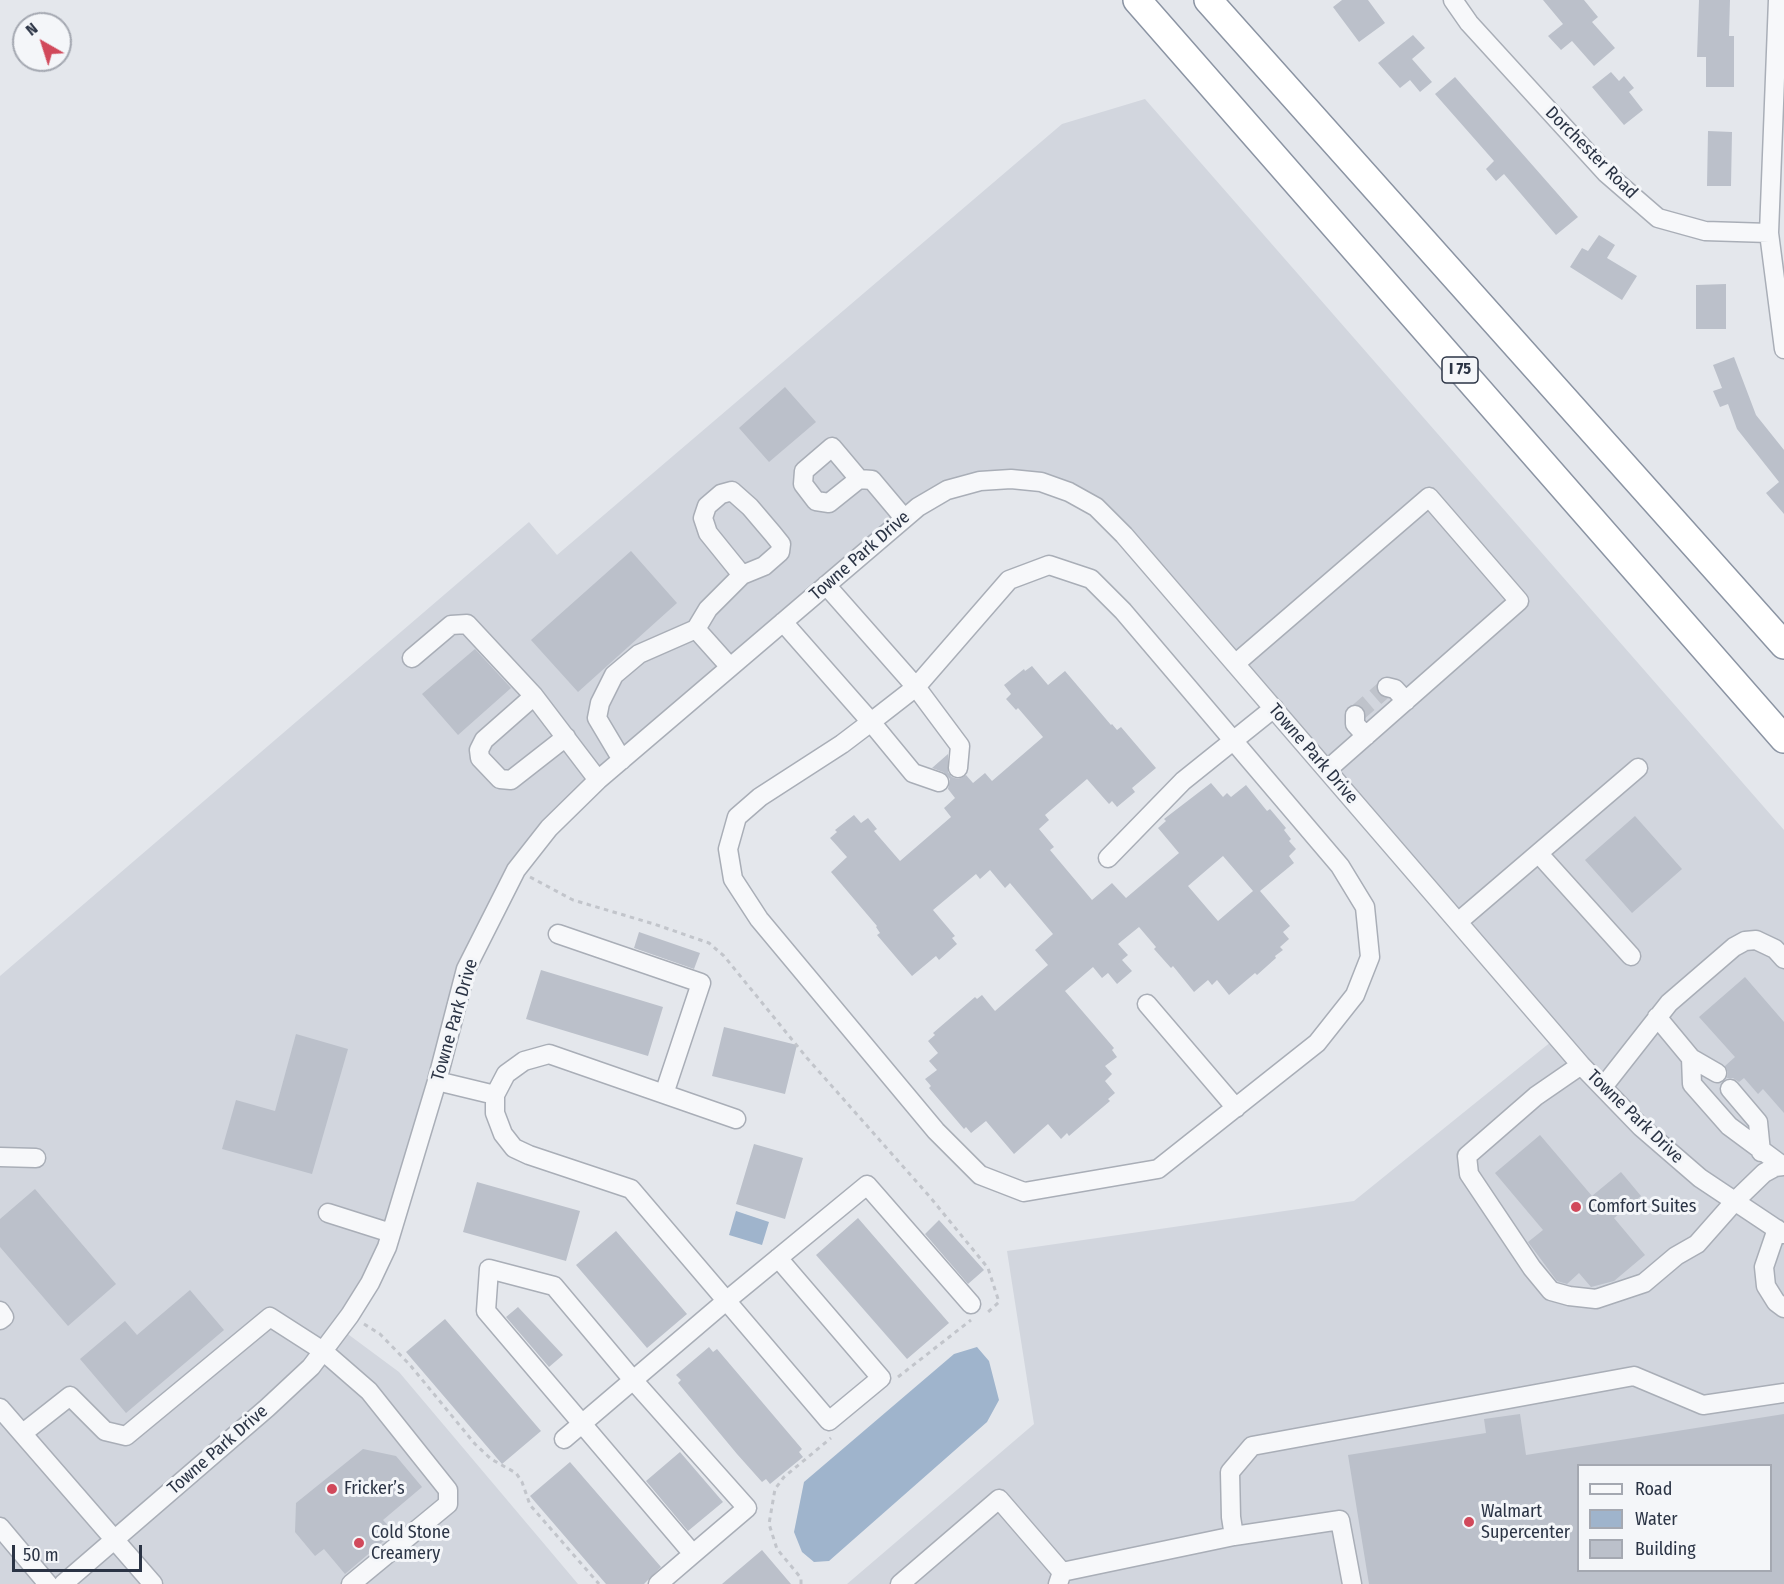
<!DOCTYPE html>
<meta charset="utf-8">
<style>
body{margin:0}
#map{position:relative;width:1784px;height:1584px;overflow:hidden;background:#e4e7ec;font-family:"Fira Sans Condensed",sans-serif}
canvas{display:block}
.legend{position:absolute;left:1577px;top:1464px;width:195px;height:108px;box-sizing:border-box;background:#f4f6f9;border:2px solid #a4a8b1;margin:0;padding:8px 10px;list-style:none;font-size:18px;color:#2b3445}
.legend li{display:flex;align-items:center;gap:12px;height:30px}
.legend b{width:30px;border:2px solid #a4a8b1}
.north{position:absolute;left:12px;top:12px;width:60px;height:60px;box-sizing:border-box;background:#f4f6f9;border:2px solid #a4a8b1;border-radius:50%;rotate:321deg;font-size:16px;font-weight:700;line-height:24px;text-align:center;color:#2b3445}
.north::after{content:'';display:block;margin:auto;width:21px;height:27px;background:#d1495b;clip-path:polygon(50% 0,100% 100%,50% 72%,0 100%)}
.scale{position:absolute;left:12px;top:1545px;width:130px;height:27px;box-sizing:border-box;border:3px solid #2b3445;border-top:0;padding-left:8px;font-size:18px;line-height:21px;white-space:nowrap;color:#2b3445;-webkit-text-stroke:4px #f4f6f9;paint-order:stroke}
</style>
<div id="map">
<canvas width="1784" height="1584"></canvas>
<ul class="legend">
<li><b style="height:8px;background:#f7f8fa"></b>Road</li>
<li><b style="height:16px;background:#9fb4cc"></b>Water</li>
<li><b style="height:16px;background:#bbc0ca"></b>Building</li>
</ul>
<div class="north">N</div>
<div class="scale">50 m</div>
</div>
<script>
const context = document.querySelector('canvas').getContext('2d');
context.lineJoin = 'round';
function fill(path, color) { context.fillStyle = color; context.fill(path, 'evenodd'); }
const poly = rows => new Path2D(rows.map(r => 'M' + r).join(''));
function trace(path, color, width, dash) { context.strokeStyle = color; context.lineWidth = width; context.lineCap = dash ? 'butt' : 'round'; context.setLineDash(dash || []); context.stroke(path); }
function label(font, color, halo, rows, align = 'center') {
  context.font = font + ' "Fira Sans Condensed",sans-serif'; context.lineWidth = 6; context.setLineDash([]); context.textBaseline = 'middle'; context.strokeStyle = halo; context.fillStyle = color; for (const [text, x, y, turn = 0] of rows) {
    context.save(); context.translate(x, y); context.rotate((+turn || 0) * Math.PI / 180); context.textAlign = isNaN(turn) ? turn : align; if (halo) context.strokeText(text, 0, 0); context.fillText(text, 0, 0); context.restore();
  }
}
const built = poly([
 [1145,99,1784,830,1784,1584,847,1584,1034,1424,1007,1251,1354,1201,1557,1037,1124,535,1041,483,947,490,549,828,489,922,387,1247,341,1329,399,1372,578,1584,0,1584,0,976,529,522,557,555,1062,124],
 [1578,1466,1770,1466,1770,1570,1578,1570]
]);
const water = poly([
 [736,1211,769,1222,762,1245,729,1235],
 [977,1347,989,1361,999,1400,987,1422,829,1561,814,1562,802,1552,794,1532,804,1482,954,1354]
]);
const building = poly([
 [1342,0,1368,0,1385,23,1359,42,1333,7],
 [1543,0,1584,0,1598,17,1592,22,1615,48,1594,66,1572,41,1561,50,1548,36,1563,24],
 [1699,0,1730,0,1729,36,1734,36,1734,87,1706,87,1706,57,1697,57],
 [1413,35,1425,48,1412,59,1432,82,1420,92,1410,80,1400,88,1378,63],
 [1611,72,1619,81,1624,76,1634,88,1629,92,1643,110,1624,125,1592,87],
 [1455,77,1578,217,1556,235,1504,174,1496,181,1486,169,1494,161,1435,94],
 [1708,131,1732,132,1731,186,1707,186],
 [1599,235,1615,245,1607,258,1637,276,1622,300,1570,267,1582,248,1588,251],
 [1726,284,1726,329,1696,329,1696,285],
 [1734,357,1756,415,1784,450,1784,514,1766,493,1779,482,1737,429,1728,404,1720,407,1713,391,1722,388,1713,365],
 [785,387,816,422,769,462,739,428],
 [631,551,677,603,578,692,531,640],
 [475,649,511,688,458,735,422,694],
 [1032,666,1048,685,1065,671,1111,725,1112,724,1117,730,1121,727,1156,768,1132,788,1135,792,1117,807,1112,801,1109,804,1087,779,1045,815,1049,820,1039,829,1054,847,1050,850,1092,900,1112,883,1126,898,1179,853,1158,828,1166,821,1164,819,1211,783,1223,797,1227,793,1231,797,1246,785,1267,811,1270,809,1286,828,1284,830,1291,839,1289,841,1296,849,1289,856,1294,863,1260,891,1290,926,1283,932,1289,939,1280,947,1283,950,1275,956,1276,958,1257,975,1255,973,1229,995,1217,980,1212,985,1208,980,1194,992,1173,966,1171,968,1154,949,1156,947,1139,927,1118,944,1128,955,1122,960,1132,971,1117,984,1108,973,1102,978,1093,967,1065,991,1114,1048,1112,1050,1117,1057,1105,1066,1112,1074,1105,1081,1115,1093,1108,1099,1110,1101,1069,1136,1067,1133,1061,1139,1048,1124,1014,1154,986,1121,971,1133,966,1127,964,1129,929,1088,931,1086,925,1079,937,1070,929,1061,938,1053,928,1041,935,1035,933,1033,975,997,977,999,982,995,995,1011,1048,965,1035,950,1053,934,1010,883,1005,888,990,870,980,879,976,874,933,910,955,936,952,938,957,944,939,960,936,956,912,976,877,935,880,933,876,927,877,926,831,872,847,857,830,838,837,832,835,830,854,815,861,823,868,818,877,829,874,831,900,861,951,817,944,808,955,798,948,789,950,779,943,772,932,768,948,754,948,772,952,777,958,779,966,775,973,783,985,773,992,781,1043,737,1018,708,1016,710,1006,699,1011,694,1004,685,1024,669,1025,671],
 [1223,856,1253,891,1218,921,1188,886],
 [1635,816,1682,869,1632,913,1585,860],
 [639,932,700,953,694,969,634,948],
 [541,970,663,1007,648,1056,526,1019],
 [1745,977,1784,1022,1784,1113,1763,1089,1758,1094,1744,1078,1739,1082,1733,1078,1727,1078,1728,1072,1725,1066,1735,1057,1699,1017],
 [724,1027,797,1045,785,1094,712,1076],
 [296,1034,348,1049,312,1174,222,1149,236,1100,275,1111],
 [1540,1135,1592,1196,1621,1172,1641,1196,1614,1218,1645,1255,1614,1281,1591,1287,1579,1273,1567,1284,1557,1281,1528,1242,1543,1230,1495,1173],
 [754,1144,803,1158,785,1219,736,1204],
 [477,1182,580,1211,566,1261,463,1232],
 [35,1189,116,1284,68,1326,0,1247,0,1219],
 [858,1218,949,1323,907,1359,816,1255],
 [939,1220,984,1270,968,1284,925,1234],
 [616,1231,687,1314,647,1348,576,1265],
 [190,1290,224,1330,126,1413,80,1359,125,1321,137,1335],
 [518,1307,563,1355,549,1367,506,1317],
 [445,1319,541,1431,502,1464,406,1352],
 [709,1347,713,1352,717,1349,802,1449,799,1452,803,1457,770,1484,766,1479,762,1482,737,1454,678,1383,681,1380,676,1375],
 [1520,1414,1526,1455,1784,1414,1784,1584,1369,1584,1348,1455,1486,1433,1484,1419],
 [1578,1466,1770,1466,1770,1570,1578,1570],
 [363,1449,396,1456,422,1487,383,1520,394,1532,345,1574,324,1549,315,1556,295,1532,296,1503],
 [680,1452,723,1502,688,1531,646,1481],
 [570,1462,661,1567,644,1584,606,1584,530,1496],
 [762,1550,791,1584,722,1584]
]);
const minorTunnel = poly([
 [1355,715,1387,687]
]);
const path = poly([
 [530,877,573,900,654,924,709,943,724,956,807,1058,930,1197,988,1268,999,1302,987,1313],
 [364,1324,380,1334,410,1365,475,1444,491,1459,516,1473,522,1482,530,1505,599,1584],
 [898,1377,971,1320],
 [801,1584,801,1578,777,1549,769,1524,775,1489,784,1477,831,1438]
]);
const minor = poly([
 [1453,0,1469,23,1606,173,1658,218,1705,231,1769,233],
 [1778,0,1769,233,1784,349],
 [859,479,829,503,816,501,803,484,804,471,832,447,859,479,872,480,904,518],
 [783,622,871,722,842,744,760,797,737,817,728,849,733,879,759,919,936,1131,980,1175,1024,1192,1158,1169,1317,1043,1355,995,1370,957,1365,907,1340,866,1123,611,1091,579,1049,565,1009,580,916,687,826,585],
 [696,629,730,667],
 [412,658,451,625,467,624,534,696,598,780],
 [1235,664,1429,497,1519,601,1327,770],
 [1387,687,1395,689,1406,701],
 [534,696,484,740,479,750,480,758,500,779,511,780,566,737],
 [1355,715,1355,724,1366,736],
 [622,760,597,718,600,703,614,675,639,654,696,629,708,609,742,575,764,566,780,552,781,544,773,534,750,507,732,491,721,494,707,506,703,518,708,533,742,575],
 [939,782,913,773,871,722,916,687,960,746,958,768],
 [1539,854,1631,956],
 [1108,858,1183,781,1274,708],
 [1458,922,1638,768],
 [558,934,701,983,664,1094],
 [1147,1004,1236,1108],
 [1657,1017,1691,1058,1692,1084,1729,1126,1783,1166],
 [1691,1058,1717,1073],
 [1581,1065,1536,1096,1467,1156,1469,1174,1532,1268,1551,1291,1569,1296,1596,1299,1644,1283,1676,1256,1697,1244,1735,1201,1764,1173,1775,1167,1784,1166],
 [437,1081,495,1095],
 [1603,1087,1669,1003,1734,947,1745,941,1756,940,1775,949,1784,959],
 [1730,1089,1758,1122,1761,1152],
 [736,1119,549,1054,524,1061,506,1074,495,1095,495,1113,503,1134,514,1148,529,1155,631,1189,829,1421,881,1378,778,1258],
 [0,1157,36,1158],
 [328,1213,391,1233],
 [1777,1229,1764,1267,1766,1286,1776,1302,1784,1308],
 [0,1311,4,1317,0,1320],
 [0,1408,153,1584],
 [23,1433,70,1396,105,1431,126,1436,270,1317,323,1351,369,1391,448,1490,448,1504,351,1584],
 [564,1439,726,1301,867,1185,971,1304],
 [0,1527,48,1584],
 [1234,1536,1231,1517,1230,1472,1252,1446,1634,1376,1703,1405,1784,1393],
 [63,1584,267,1408,311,1367,350,1315,370,1283,387,1247,437,1081,466,969,516,870,549,828,598,780,918,507,947,490,980,481,1011,479,1041,482,1069,492,1096,507,1124,535,1581,1065,1641,1127,1700,1178,1784,1234],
 [658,1584,693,1554,747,1508,633,1380,554,1286,489,1269,486,1311,693,1554],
 [900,1584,999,1499,1062,1572],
 [1058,1584,1062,1572,1234,1536,1340,1520,1352,1584]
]);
const highway = poly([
 [1137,0,1784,739],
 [1208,0,1784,645]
]);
const markers = [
 [1576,1207,6,"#d1495b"],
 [332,1489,6,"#d1495b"],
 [1469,1522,6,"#d1495b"],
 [359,1543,6,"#d1495b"]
];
const shields = [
 [1460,370,36]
];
const shieldNames = [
 ["I 75",1460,370]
];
const streetNames = [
 ["Dorchester Road",1591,153,45],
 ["Towne Park Drive",860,556,-41],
 ["Towne Park Drive",1313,754,49],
 ["Towne Park Drive",455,1020,-74],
 ["Towne Park Drive",1635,1117,44],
 ["Towne Park Drive",218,1450,-41]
];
const poiNames = [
 ["Comfort Suites",1588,1207],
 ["Fricker’s",344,1489],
 ["Walmart",1481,1512],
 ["Supercenter",1481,1533],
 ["Cold Stone",371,1533],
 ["Creamery",371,1554]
];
fill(built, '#d2d6de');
fill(water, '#9fb4cc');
fill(building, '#bbc0ca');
trace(minorTunnel, '#bfc3cb', 18, [18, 9]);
trace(minor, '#a9aeb7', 21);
trace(highway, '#8b94a3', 30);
trace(path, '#c2c5cb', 3, [4.5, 4.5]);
trace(minor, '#f7f8fa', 18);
trace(highway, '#fff', 27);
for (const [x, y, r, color] of markers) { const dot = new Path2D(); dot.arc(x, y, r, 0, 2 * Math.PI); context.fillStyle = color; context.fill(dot); trace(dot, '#f4f6f9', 2); }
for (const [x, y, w] of shields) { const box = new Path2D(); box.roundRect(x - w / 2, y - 13, w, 26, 4.5); context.fillStyle = '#f4f6f9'; context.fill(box); trace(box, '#2b3445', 1.5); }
label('bold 16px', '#2b3445', null, shieldNames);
label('18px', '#2b3445', '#f4f6f9', streetNames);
label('18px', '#2b3445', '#f4f6f9', poiNames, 'left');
</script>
